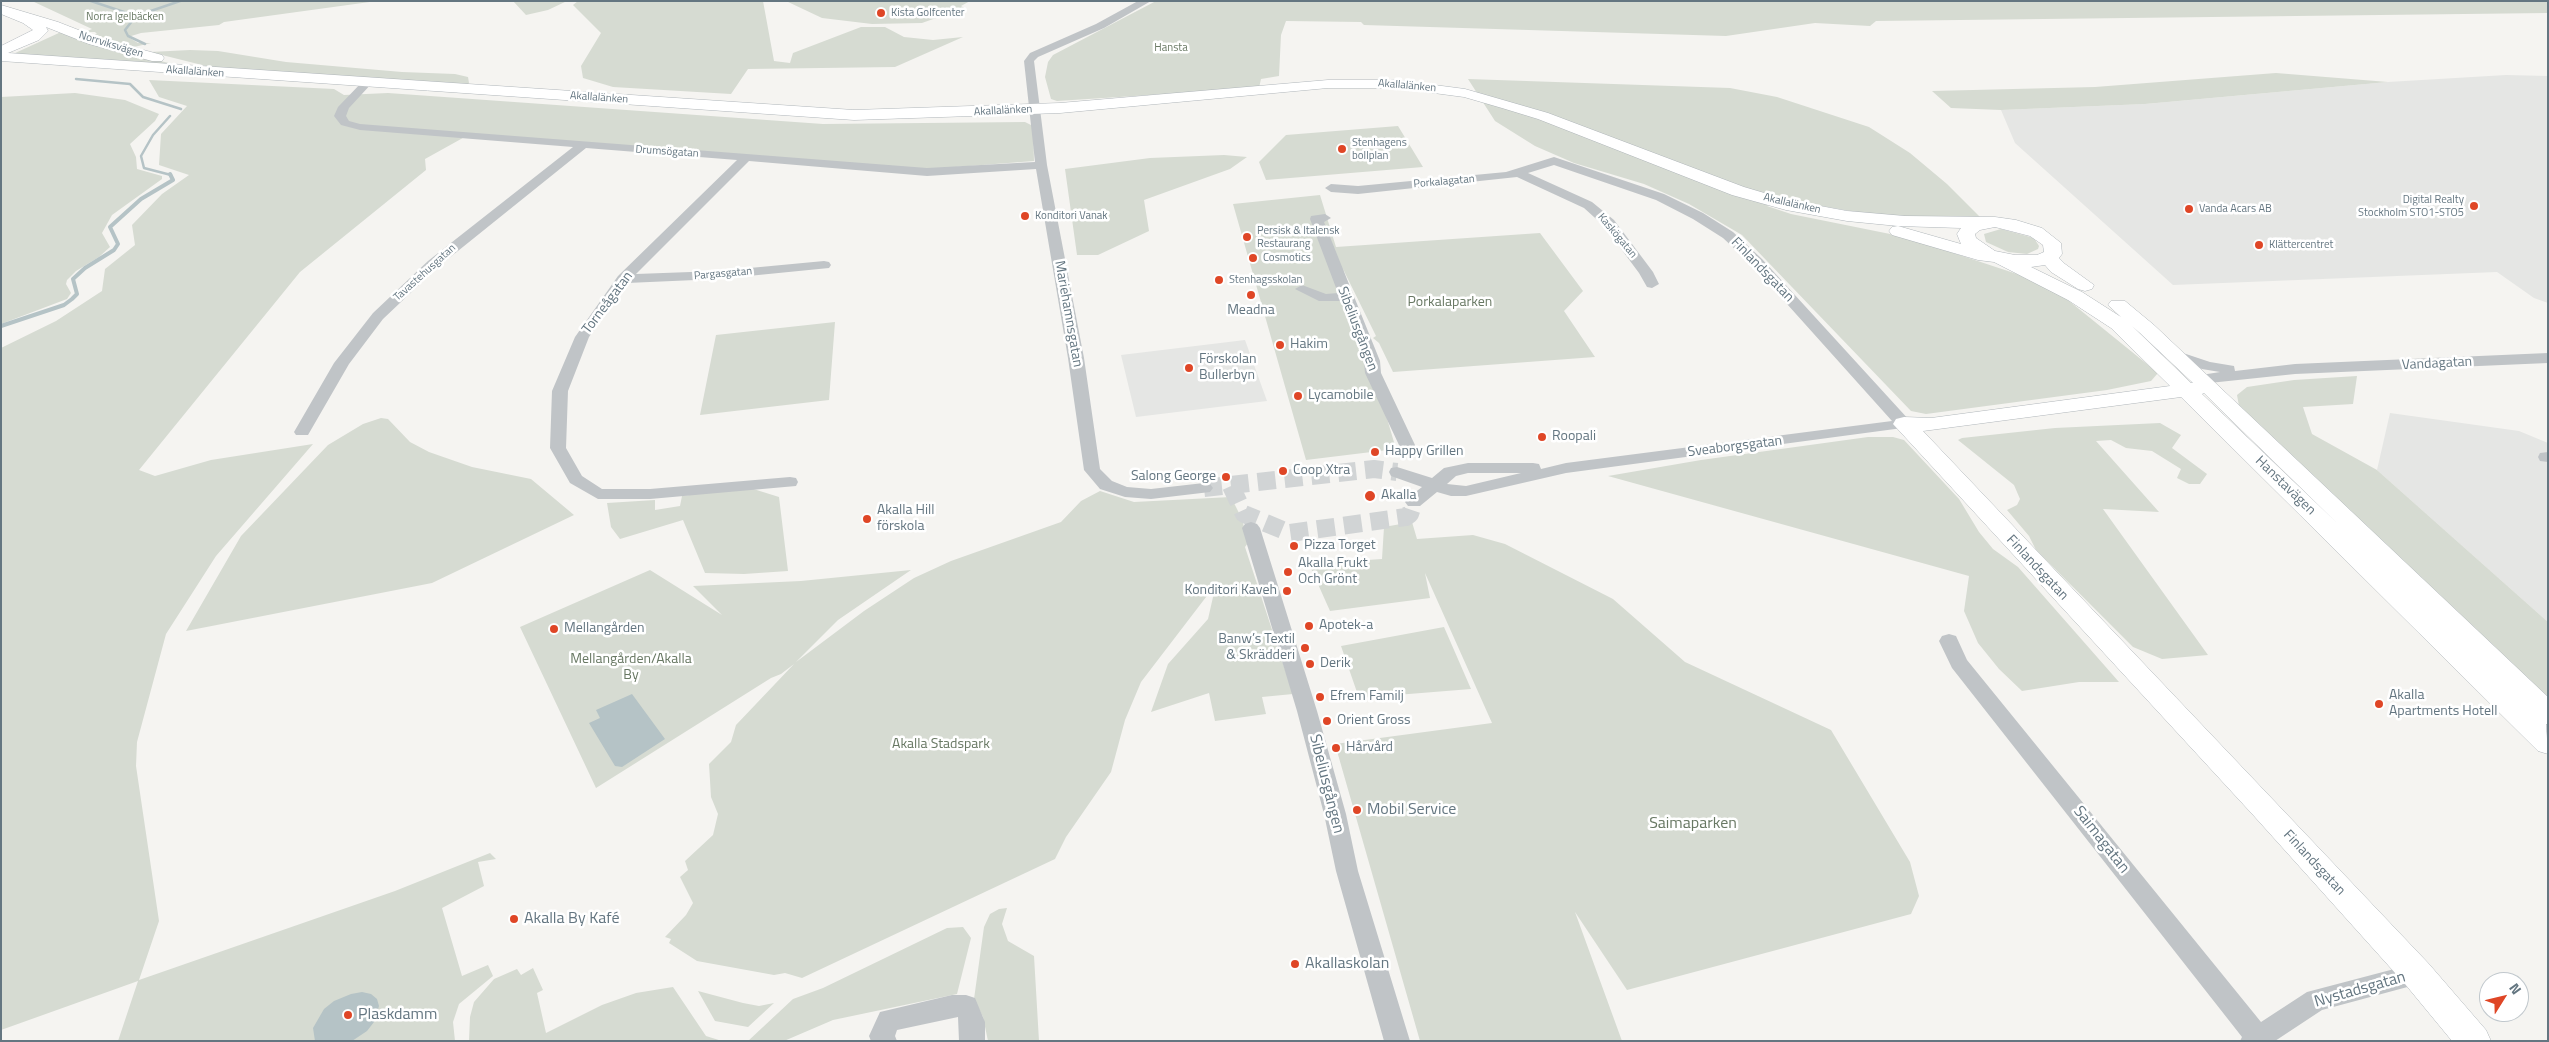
<!DOCTYPE html>
<meta charset="utf-8">
<style>
body{margin:0}
#map{position:relative;width:2549px;height:1042px;overflow:hidden;background:#f5f4f1;font-family:"Titillium Web",sans-serif}
canvas{display:block}
.frame{position:absolute;inset:0;border:2px solid #647681;pointer-events:none}
.north{position:absolute;left:2479px;top:972px;width:50px;height:50px;box-sizing:border-box;background:#fff;border:1px solid #c1c8cd;border-radius:50%;rotate:54deg;font-size:14px;font-weight:700;line-height:20px;text-align:center;color:#647681}
.north::after{content:'';display:block;margin:auto;width:18px;height:22px;background:#df4626;clip-path:polygon(50% 0,100% 100%,50% 72%,0 100%)}
</style>
<div id="map">
<canvas width="2549" height="1042"></canvas>
<div class="frame"></div>
<div class="north">N</div>
</div>
<script>
const context = document.querySelector('canvas').getContext('2d');
context.lineJoin = 'round';
function fill(path, color) { context.fillStyle = color; context.fill(path, 'evenodd'); }
const poly = rows => new Path2D(rows.map(r => 'M' + r).join(''));
function trace(path, color, width, dash) { context.strokeStyle = color; context.lineWidth = width; context.lineCap = dash ? 'butt' : 'round'; context.setLineDash(dash || []); context.stroke(path); }
function label(font, color, halo, rows, align = 'center') {
  context.font = font + ' "Titillium Web",sans-serif'; context.lineWidth = 5; context.setLineDash([]); context.textBaseline = 'middle'; context.strokeStyle = halo; context.fillStyle = color; for (const [text, x, y, turn = 0] of rows) {
    context.save(); context.translate(x, y); context.rotate((+turn || 0) * Math.PI / 180); context.textAlign = isNaN(turn) ? turn : align; if (halo) context.strokeText(text, 0, 0); context.fillText(text, 0, 0); context.restore();
  }
}
const built = poly([
 [2506,75,2548,76,2548,303,2534,298,2497,272,2173,285,2015,143,2001,110,2145,104,2388,82],
 [1245,340,1267,401,1136,417,1121,355],
 [2390,413,2519,431,2548,443,2548,622,2377,470]
]);
const green = poly([
 [32,1,377,1,224,22,219,25,141,33,128,37,138,43,151,43,134,47,100,38,94,35,97,34,95,32,85,32,92,29],
 [513,1,567,1,548,10,526,15],
 [578,1,763,1,774,61,790,63,793,53,861,27,885,27,904,37,933,40,963,37,895,67,748,69,731,94,613,87,583,78,581,66,601,33,573,5],
 [786,1,970,1,961,6,964,8,922,23,872,24,822,18],
 [1156,1,2548,1,2548,13,1876,21,1870,26,1815,23,1726,36,1364,25,1361,22,1286,21,1281,35,1279,76,1261,79,1259,88,1057,101,1051,99,1045,77,1048,62,1053,55],
 [61,32,110,48,192,69,13,54],
 [190,50,218,51,286,62,402,72,455,74,468,77,469,83,466,87,214,68,150,52],
 [2276,73,2388,82,2145,104,2001,110,1951,108,1932,91,2095,87],
 [1468,79,1730,88,1777,97,1869,127,1910,153,1947,184,1980,217,1927,219,1861,213,1778,198,1767,206,1791,214,1905,237,2017,274,2058,292,2158,373,2151,381,2107,390,1926,414,1911,411,1742,235,1689,204,1644,184,1574,163,1535,146,1495,121],
 [149,80,334,89,344,95,388,93,823,124,1025,122,1033,126,1034,161,930,169,470,134,425,159,426,170,300,272,139,470,155,476,211,460,313,444,216,556,166,634,137,742,136,766,159,921,139,980,395,891,490,853,496,859,478,862,484,886,442,908,462,976,488,965,493,976,459,1004,453,1022,455,1041,118,1041,138,981,1,1030,1,348,56,321,102,291,105,269,135,245,132,225,162,194,189,175,159,165,161,134,187,106,159,97],
 [75,93,125,100,159,114,155,121,130,144,136,157,137,169,162,176,162,179,112,215,102,233,110,247,99,257,76,271,67,280,66,284,71,293,67,299,1,324,1,97],
 [1398,126,1423,167,1266,180,1259,162,1286,135],
 [1224,155,1247,157,1230,169,1144,200,1149,231,1098,255,1077,255,1065,169,1150,158],
 [1320,195,1336,247,1540,233,1583,291,1564,311,1595,357,1393,372,1379,343,1373,338,1376,336,1343,269,1396,449,1306,460,1233,204],
 [2001,229,2034,238,2039,246,2038,249,2027,254,2008,252,1986,242,1984,234],
 [835,322,829,400,700,415,716,335],
 [2357,376,2353,404,2303,407,2312,434,2377,470,2548,622,2548,700,2239,406,2237,395,2247,387,2294,380],
 [381,418,388,419,410,442,429,452,472,467,531,479,574,515,432,583,186,631,241,536,328,445,363,424],
 [2160,423,2181,435,2172,448,2207,474,2200,484,2189,484,2177,478,2181,469,2152,451,2126,448,2111,440,2096,441,2159,512,2103,509,2208,655,2162,659,2133,647,2036,550,2029,536,2007,510,2017,505,2020,499,2014,485,1958,440,1962,438,2055,428],
 [1868,437,1893,437,1904,440,1959,499,1979,532,1993,549,2018,567,2119,682,2079,682,2022,691,1999,669,1978,643,1964,611,1969,576,1608,476,1701,460],
 [747,487,779,497,788,571,744,574,705,573,683,520,620,539,611,527,607,503,655,500,655,510,680,506,682,496],
 [1100,491,1134,502,1231,497,1242,519,1248,543,1245,547,1293,694,1262,697,1266,714,1215,721,1209,693,1151,712,1168,664,1208,619,1216,584,1141,682,1125,720,1111,772,1066,837,1055,859,802,978,785,973,774,975,697,961,669,943,671,939,665,937,686,915,693,903,680,877,688,870,685,861,713,835,718,814,711,797,709,764,731,742,736,725,794,664,781,674,771,678,596,788,520,627,650,570,722,615,693,586,801,581,911,570,838,620,796,662,864,611,914,578,951,561,1061,522,1081,501],
 [1412,522,1417,539,1473,535,1505,544,1613,599,1685,662,1831,730,1910,862,1919,896,1911,914,1627,990,1575,912,1622,1041,1420,1041,1335,744,1492,723,1425,573,1430,598,1330,611,1309,564,1382,559,1384,527],
 [1444,627,1471,689,1359,698,1341,646],
 [1007,908,1002,924,1008,941,1034,956,1039,1041,988,1041,983,1017,974,999,984,927,990,914,999,909],
 [963,927,971,938,957,994,833,1020,784,1041,748,1041,793,999,823,988,947,928],
 [533,968,543,990,537,993,546,1033,602,1005,636,993,673,987,706,1036,722,1041,469,1041,470,1017,474,1002,494,979,517,969,521,975],
 [698,991,743,1003,759,1006,774,1003,748,1027,715,1021]
]);
const water = poly([
 [632,694,665,739,622,767,615,766,589,723,600,718,596,710],
 [362,992,371,994,377,999,379,1006,374,1022,367,1031,352,1041,315,1041,313,1028,324,1009,334,1001,351,994]
]);
const streamFar1 = poly([
 [91,1,136,16],
 [145,44,128,36,125,30,136,16,180,1],
 [76,79,130,84,143,97,181,109],
 [170,116,153,135,141,156,144,168,171,175]
]);
const stream = poly([
 [1,326,64,305,72,299,77,294,73,279,85,268,114,250,118,244,110,227,141,199,173,180,170,174]
]);
const streetTunnel = poly([
 [1231,486,1244,514,1290,533,1406,517,1410,514,1414,502],
 [1204,488,1374,469,1397,472]
]);
const street = poly([
 [1138,1,1151,1,1104,28,1038,57,1034,61,1047,165,1084,358,1100,469,1112,481,1127,487,1151,489,1204,483,1210,484,1213,488,1210,492,1151,499,1125,497,1100,489,1084,470,1068,358,1036,169,927,176,749,161,636,274,718,271,824,261,829,262,831,265,829,268,718,279,627,283,589,337,568,391,566,448,582,476,602,489,650,489,790,477,796,478,798,482,796,486,650,499,598,499,570,483,550,448,552,391,575,337,618,276,737,160,586,148,438,267,383,319,349,364,308,435,296,435,294,432,334,363,373,313,428,261,573,147,360,130,341,125,334,116,338,107,364,80,368,79,373,82,349,108,346,116,349,121,360,124,927,168,1035,162,1024,61,1030,53,1096,24,1138,1],
 [1554,157,1664,194,1703,213,1733,232,1762,259,1910,421,1912,424,1910,427,1566,473,1466,496,1451,496,1437,492,1420,506,1408,506,1405,502,1408,498,1422,487,1391,476,1389,472,1391,468,1397,467,1432,478,1444,468,1468,463,1533,463,1539,464,1541,469,1566,463,1892,421,1752,265,1723,238,1693,219,1656,200,1554,165,1528,173,1592,202,1614,220,1653,272,1659,284,1652,288,1647,287,1639,273,1604,226,1584,208,1517,177,1358,194,1331,192,1325,188,1331,184,1358,186,1506,172,1554,157],
 [1468,473,1521,473,1466,486,1447,484,1456,476,1468,473],
 [1325,214,1331,218,1324,222,1380,361,1381,373,1415,445,1413,448,1401,448,1399,445,1365,373,1364,361,1341,301,1319,301,1295,289,1302,285,1326,294,1338,293,1310,219,1311,216,1325,214],
 [2174,350,2210,362,2234,366,2235,371,2295,364,2548,353,2548,363,2295,374,2200,384,2195,382,2192,379,2195,376,2220,372,2202,369,2169,357,2167,354,2174,350],
 [2548,452,2548,462,2540,461,2538,457,2540,453,2548,452],
 [1251,522,1257,524,1260,528,1317,711,1346,814,1358,871,1410,1041,1384,1041,1336,871,1324,814,1297,711,1242,528,1245,524,1251,522],
 [1949,634,1956,636,1967,660,2261,1022,2307,992,2417,963,2426,966,2429,974,2426,982,2322,1010,2275,1041,2240,1041,2242,1037,1952,668,1939,641,1942,636,1949,634],
 [952,995,966,995,975,998,985,1022,985,1041,959,1041,958,1017,897,1030,895,1036,897,1041,871,1041,869,1036,880,1012,952,995]
]);
const secondary = poly([
 [1,5,58,22,99,38,162,55,164,58,162,61,152,61,89,44,46,27,48,31,39,40,8,53,854,110,1060,103,1328,80,1396,80,1465,89,1548,113,1744,187,1788,200,1847,211,1905,216,1995,217,2016,220,2042,228,2061,243,2062,254,2059,258,2065,264,2094,285,2092,289,2085,291,2078,289,2051,272,2045,265,2031,267,2082,292,2121,317,2108,305,2111,301,2125,301,2154,325,2548,697,2548,724,2546,724,2548,754,2538,751,2181,397,1923,431,2429,964,2486,1030,2491,1041,2452,1041,2405,984,2254,816,1893,424,1896,419,1904,417,1931,418,2170,386,2111,328,2068,300,1994,262,1978,260,1892,235,1889,231,1892,227,1898,226,1847,221,1786,210,1732,195,1538,119,1502,108,1464,97,1396,88,1328,88,1060,113,854,120,1,61,1,46,33,30,23,23,1,14,1,5],
 [1898,226,1961,228,1957,234,1961,244,1898,226],
 [1995,227,2030,236,2043,245,2044,252,2037,255,2015,255,1995,251,1976,238,1975,234,1980,230,1995,227],
 [2132,326,2140,333,2193,383,2191,383,2132,326],
 [2204,393,2220,409,2337,523,2202,394,2204,393]
]);
const markers = [
 [881,13,5,"#df4626"],
 [1342,149,5,"#df4626"],
 [2474,206,5,"#df4626"],
 [2189,209,5,"#df4626"],
 [1025,216,5,"#df4626"],
 [1247,237,5,"#df4626"],
 [2259,245,5,"#df4626"],
 [1253,258,5,"#df4626"],
 [1219,280,5,"#df4626"],
 [1251,295,5,"#df4626"],
 [1280,345,5,"#df4626"],
 [1189,368,5,"#df4626"],
 [1298,396,5,"#df4626"],
 [1542,437,5,"#df4626"],
 [1375,452,5,"#df4626"],
 [1283,471,5,"#df4626"],
 [1226,477,5,"#df4626"],
 [1370,496,6,"#df4626"],
 [867,519,5,"#df4626"],
 [1294,546,5,"#df4626"],
 [1288,572,5,"#df4626"],
 [1287,591,5,"#df4626"],
 [1309,626,5,"#df4626"],
 [554,629,5,"#df4626"],
 [1305,648,5,"#df4626"],
 [1310,664,5,"#df4626"],
 [1320,697,5,"#df4626"],
 [2379,704,5,"#df4626"],
 [1327,721,5,"#df4626"],
 [1336,748,5,"#df4626"],
 [1357,810,5,"#df4626"],
 [514,919,5,"#df4626"],
 [1295,964,5,"#df4626"],
 [348,1015,5,"#df4626"]
];
const farPoinames = [
 ["Kista Golfcenter",891,13],
 ["Stenhagens",1352,143],
 ["bollplan",1352,156],
 ["Digital Realty",2464,200,"right"],
 ["Stockholm STO1-STO5",2464,213,"right"],
 ["Vanda Acars AB",2199,209],
 ["Konditori Vanak",1035,216],
 ["Persisk & Italensk",1257,231],
 ["Restaurang",1257,244],
 ["Klättercentret",2269,245],
 ["Cosmotics",1263,258],
 ["Stenhagsskolan",1229,280]
];
const farParknames = [
 ["Norra Igelbäcken",125,17],
 ["Hansta",1171,48]
];
const farStreetnames = [
 ["Norrviksvägen",111,45,17],
 ["Akallalänken",195,72,4],
 ["Akallalänken",1407,86,5],
 ["Akallalänken",599,98,4],
 ["Akallalänken",1003,111,-3],
 ["Drumsögatan",667,152,4],
 ["Porkalagatan",1444,182,-5],
 ["Akallalänken",1792,204,13],
 ["Kaskögatan",1617,236,50],
 ["Tavastehusgatan",425,273,-42],
 ["Pargasgatan",723,274,-5]
];
const streetNames = [
 ["Finlandsgatan",1762,270,46],
 ["Torneågatan",608,303,-53],
 ["Mariehamnsgatan",1068,314,80],
 ["Sibeliusgången",1357,329,69],
 ["Vandagatan",2437,364,-3],
 ["Sveaborgsgatan",1735,447,-7],
 ["Hanstavägen",2285,486,44],
 ["Finlandsgatan",2037,568,47],
 ["Finlandsgatan",2314,863,47]
];
const parkNames = [
 ["Porkalaparken",1450,303],
 ["Mellangården/Akalla",631,660],
 ["By",631,676],
 ["Akalla Stadspark",941,745]
];
const poiNames = [
 ["Meadna",1251,311,"center"],
 ["Hakim",1290,345],
 ["Förskolan",1199,360],
 ["Bullerbyn",1199,376],
 ["Lycamobile",1308,396],
 ["Roopali",1552,437],
 ["Happy Grillen",1385,452],
 ["Coop Xtra",1293,471],
 ["Salong George",1216,477,"right"],
 ["Akalla",1381,496],
 ["Akalla Hill",877,511],
 ["förskola",877,527],
 ["Pizza Torget",1304,546],
 ["Akalla Frukt",1298,564],
 ["Och Grönt",1298,580],
 ["Konditori Kaveh",1277,591,"right"],
 ["Apotek-a",1319,626],
 ["Mellangården",564,629],
 ["Banw’s Textil",1295,640,"right"],
 ["& Skrädderi",1295,656,"right"],
 ["Derik",1320,664],
 ["Akalla",2389,696],
 ["Apartments Hotell",2389,712],
 ["Efrem Familj",1330,697],
 ["Orient Gross",1337,721],
 ["Hårvård",1346,748]
];
const nearStreetnames = [
 ["Sibeliusgången",1326,784,76],
 ["Saimagatan",2101,840,52],
 ["Nystadsgatan",2360,990,-16]
];
const nearPoinames = [
 ["Mobil Service",1367,810],
 ["Akalla By Kafé",524,919],
 ["Akallaskolan",1305,964],
 ["Plaskdamm",358,1015]
];
const nearParknames = [
 ["Saimaparken",1693,824]
];
fill(built, '#e5e6e4');
fill(green, '#d6dbd2');
fill(water, '#b5c3c6');
trace(streamFar1, '#b5c3c6', 2.5);
trace(stream, '#b5c3c6', 4);
trace(streetTunnel, '#d1d4d5', 18, [18, 9]);
trace(secondary, '#b0b6ba', 1);
fill(street, '#c0c4c7');
fill(secondary, '#fff');
for (const [x, y, r, color] of markers) { const dot = new Path2D(); dot.arc(x, y, r, 0, 2 * Math.PI); context.fillStyle = color; context.fill(dot); trace(dot, '#fff', 2); }
label('11px', '#647681', '#fff', farPoinames, 'left');
label('11px', '#687863', '#fff', farParknames);
label('11px', '#647681', '#fff', farStreetnames);
label('14px', '#647681', '#fff', streetNames);
label('14px', '#687863', '#fff', parkNames);
label('14px', '#647681', '#fff', poiNames, 'left');
label('16px', '#647681', '#fff', nearStreetnames);
label('16px', '#647681', '#fff', nearPoinames, 'left');
label('16px', '#687863', '#fff', nearParknames);
</script>
